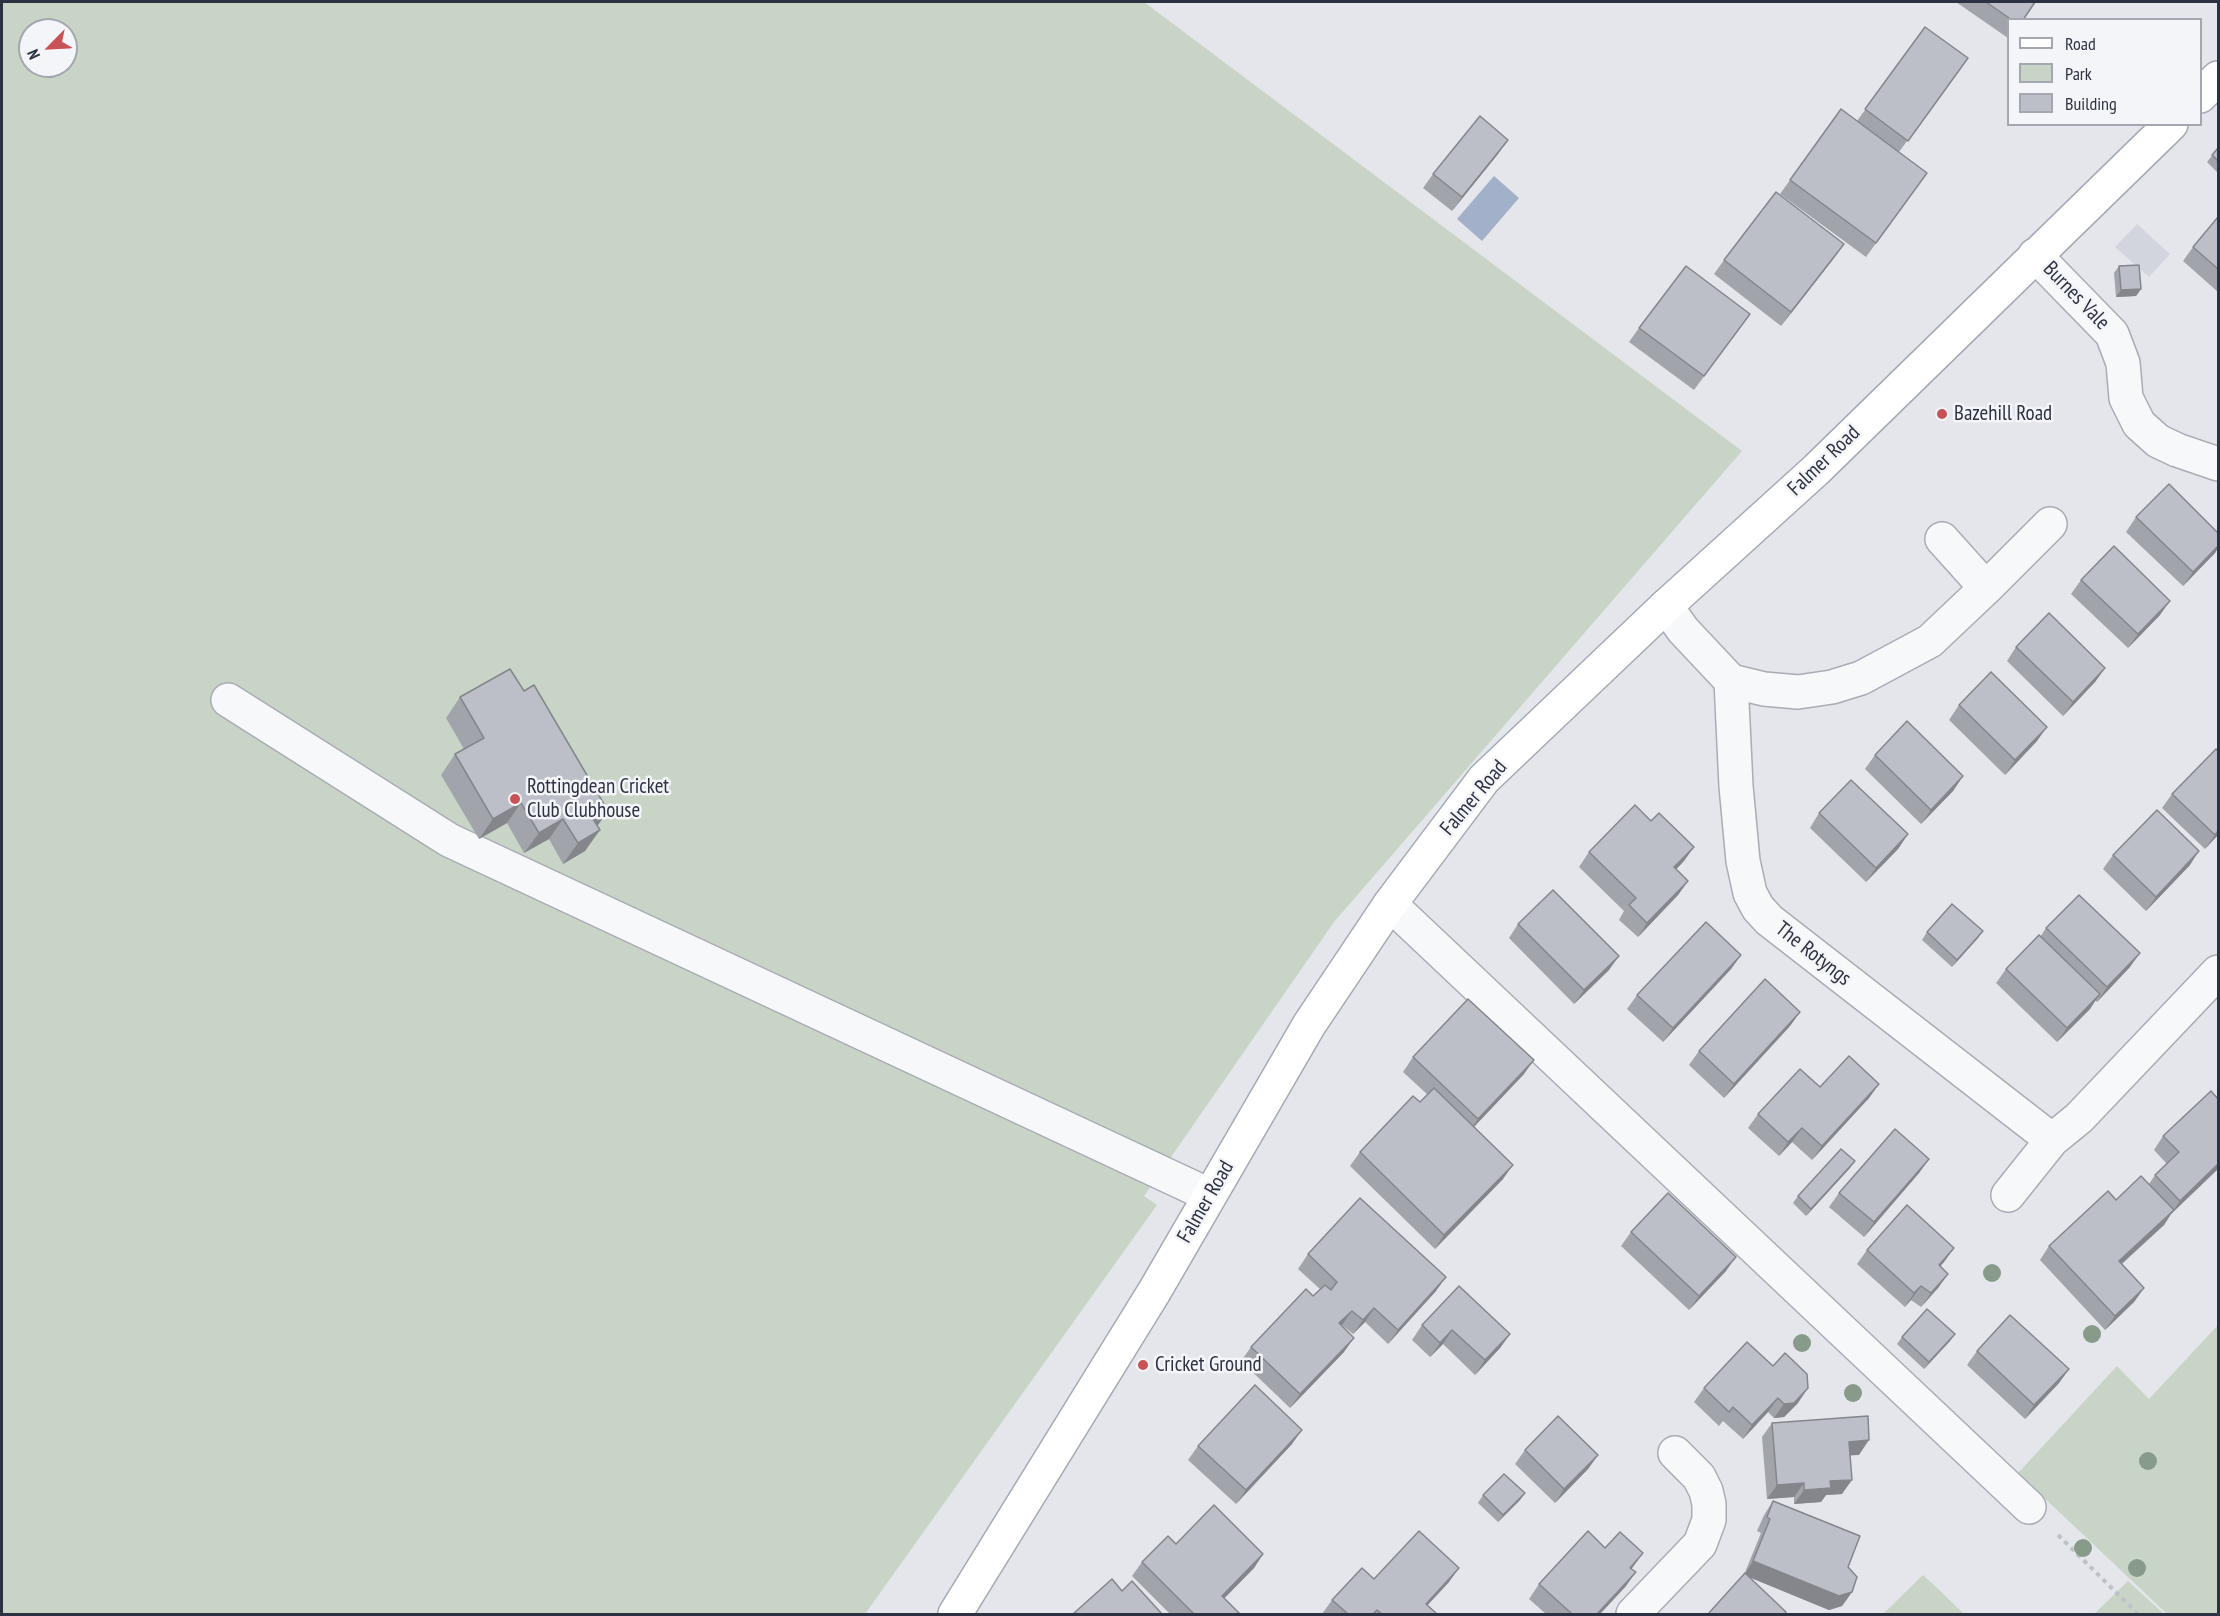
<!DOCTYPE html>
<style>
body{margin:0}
#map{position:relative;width:2220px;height:1616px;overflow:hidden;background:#e4e6eb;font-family:"PT Sans Narrow",sans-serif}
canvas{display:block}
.frame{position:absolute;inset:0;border:3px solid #2d3243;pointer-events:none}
.legend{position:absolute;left:2007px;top:18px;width:195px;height:108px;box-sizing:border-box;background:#f4f5f8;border:2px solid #a4a7b0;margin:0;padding:8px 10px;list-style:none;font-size:18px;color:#2d3243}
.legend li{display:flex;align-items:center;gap:12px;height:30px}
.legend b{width:30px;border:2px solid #a4a7b0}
.north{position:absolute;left:18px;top:18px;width:60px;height:60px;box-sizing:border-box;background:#f4f5f8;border:2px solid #a4a7b0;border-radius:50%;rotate:246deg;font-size:16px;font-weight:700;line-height:24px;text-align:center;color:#2d3243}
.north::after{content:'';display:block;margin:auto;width:21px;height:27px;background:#c85256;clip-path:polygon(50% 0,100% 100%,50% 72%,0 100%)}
</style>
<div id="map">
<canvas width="2220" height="1616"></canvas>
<div class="frame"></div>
<ul class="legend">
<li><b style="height:8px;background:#fff"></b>Road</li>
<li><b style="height:16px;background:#c8d5c6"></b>Park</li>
<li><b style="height:16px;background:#bcbfc8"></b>Building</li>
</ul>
<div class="north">N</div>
</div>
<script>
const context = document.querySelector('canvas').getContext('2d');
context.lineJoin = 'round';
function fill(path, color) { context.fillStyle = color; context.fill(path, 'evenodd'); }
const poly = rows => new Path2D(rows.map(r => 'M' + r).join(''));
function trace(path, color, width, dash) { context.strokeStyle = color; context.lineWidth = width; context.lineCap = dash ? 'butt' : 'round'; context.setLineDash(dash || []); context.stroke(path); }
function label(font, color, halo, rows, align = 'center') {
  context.font = font + ' "PT Sans Narrow",sans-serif'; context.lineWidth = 5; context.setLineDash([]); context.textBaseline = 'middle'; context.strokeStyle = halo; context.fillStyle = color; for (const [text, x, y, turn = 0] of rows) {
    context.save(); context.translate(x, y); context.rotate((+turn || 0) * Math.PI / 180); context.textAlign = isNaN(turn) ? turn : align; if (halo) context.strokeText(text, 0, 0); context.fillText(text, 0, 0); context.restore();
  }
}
const built = poly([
 [2137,224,2170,254,2149,277,2115,247]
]);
const green = poly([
 [2,2,1144,2,1742,451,1334,922,1144,1196,1157,1205,865,1614,2,1614],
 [30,30,66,30,66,66,30,66],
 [2218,1325,2218,1614,2167,1614,2018,1473,2117,1366,2149,1399],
 [1923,1575,1935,1586,1964,1614,1883,1614],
 [2128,1581,2164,1614,2094,1614]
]);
const water = poly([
 [1494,176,1519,198,1482,241,1457,219]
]);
const path = poly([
 [2058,1535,2138,1614]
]);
const minor = poly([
 [2035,255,2112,334,2123,363,2126,398,2139,424,2158,441,2177,450,2218,464],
 [1942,539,1986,588],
 [1666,606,1683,630,1731,681,1764,689,1798,692,1832,687,1861,678,1930,641,1986,588,2050,524],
 [1731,681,1736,786,1743,861,1750,893,1758,908,1769,920,2052,1140,2079,1118,2218,972],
 [228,700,449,840,1209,1195],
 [1390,904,2029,1507],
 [2008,1195,2052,1140],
 [1633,1614,1700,1544,1709,1520,1709,1504,1706,1491,1699,1477,1675,1453]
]);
const major = poly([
 [2200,96,2218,78],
 [955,1614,1154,1292,1309,1025,1390,904,1484,779,1666,606,1816,470,2171,124]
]);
const trees = [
 [1992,1273],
 [2092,1334],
 [1802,1343],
 [1853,1393],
 [2148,1461],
 [2083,1548],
 [2137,1568]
];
const wall = poly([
 [1956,2,2036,2,2023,20,2008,20,2008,38],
 [1925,27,1968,58,1899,152,1927,173,1866,257,1780,194,1841,109,1857,121],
 [2218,148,2218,173,2207,162],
 [1498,154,1452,211,1423,188,1433,174],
 [2218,217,2218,292,2183,261,2193,247],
 [1834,258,1781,326,1714,274,1724,260],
 [2119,266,2141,289,2136,296,2116,297,2114,273],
 [1750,314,1694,390,1629,342,1639,328],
 [2136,517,2218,533,2218,548,2215,553,2183,586,2126,532],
 [2081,580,2160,615,2128,648,2071,594],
 [2016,647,2105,668,2095,682,2063,716,2007,661],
 [524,691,608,811,597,826,585,851,563,864,549,839,524,853,507,823,479,839,441,775,455,754,464,749,446,718,460,697],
 [1959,705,2037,741,2005,775,1949,720],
 [2218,748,2218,835,2205,849,2162,808,2172,794],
 [1875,755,1963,776,1953,791,1921,824,1865,769],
 [1819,813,1908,834,1898,849,1866,882,1810,828],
 [1589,852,1684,861,1676,869,1688,881,1678,895,1638,937,1619,920,1624,911,1579,867],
 [2113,855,2190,865,2146,911,2103,869],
 [1518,924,1609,970,1574,1004,1509,938],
 [2046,928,2130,967,2097,1002,2095,1000,2090,1009,2057,1042,1996,983,2006,969,2040,937],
 [1927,932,1978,938,1952,967,1922,940],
 [1741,955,1731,969,1663,1042,1627,1009,1637,995],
 [1800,1012,1790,1026,1724,1098,1689,1065,1699,1051],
 [1413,1057,1524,1074,1474,1127,1503,1179,1435,1249,1350,1166,1360,1152,1420,1102,1428,1095,1403,1072],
 [1879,1084,1869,1098,1812,1160,1792,1142,1779,1156,1748,1128,1758,1114,1820,1087],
 [2218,1094,2218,1169,2171,1214,2164,1225,2122,1264,2144,1288,2134,1302,2105,1330,2040,1260,2049,1246,2116,1200,2149,1184,2155,1175,2167,1164,2154,1150,2163,1136,2216,1097],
 [1929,1159,1919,1173,1864,1237,1829,1207,1839,1193],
 [1850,1168,1806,1216,1793,1203,1798,1196],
 [1631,1232,1726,1271,1689,1310,1621,1246],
 [1954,1248,1940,1267,1948,1274,1938,1288,1921,1307,1911,1300,1905,1307,1857,1264,1867,1250],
 [1308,1254,1436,1291,1388,1344,1365,1322,1353,1334,1342,1325,1341,1326,1344,1352,1290,1408,1241,1361,1251,1347,1313,1296,1320,1289,1298,1269],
 [1422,1325,1510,1334,1500,1348,1475,1375,1443,1344,1430,1357,1412,1340],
 [1955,1334,1950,1341,1924,1369,1897,1344,1902,1337],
 [1747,1342,1798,1403,1784,1417,1774,1418,1768,1412,1743,1439,1723,1421,1719,1426,1694,1402,1704,1388],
 [1977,1351,2069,1369,2059,1383,2025,1419,1967,1365],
 [1772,1423,1859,1455,1850,1455,1842,1494,1826,1495,1821,1502,1794,1504,1794,1497,1767,1499,1762,1437],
 [1292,1444,1236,1504,1188,1460,1198,1446],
 [1525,1450,1598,1455,1588,1469,1555,1503,1515,1464],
 [1525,1493,1520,1500,1498,1522,1478,1503,1483,1495],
 [1773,1501,1848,1567,1852,1592,1842,1606,1829,1610,1744,1575,1761,1533,1757,1531,1764,1515],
 [1176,1544,1263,1554,1254,1568,1224,1598,1240,1614,1170,1614,1132,1576,1142,1562],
 [1605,1548,1632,1569,1626,1586,1600,1614,1546,1614,1529,1599,1539,1584],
 [1374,1579,1449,1582,1427,1606,1437,1614,1322,1614,1332,1600]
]);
const shadedWall = poly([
 [1508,140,1498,154,1452,211,1462,197],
 [1844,244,1834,258,1781,326,1791,312],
 [2141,289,2136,296,2116,297,2121,290],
 [2218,546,2218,548,2215,553,2183,586,2193,572],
 [2170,601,2160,615,2128,648,2138,634],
 [2105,668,2095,682,2063,716,2073,702],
 [2047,727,2037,741,2005,775,2015,760],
 [1963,776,1953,791,1921,824,1931,810],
 [521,803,507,823,479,839,493,819],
 [608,811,593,832,593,819],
 [563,819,549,839,524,853,539,833],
 [600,830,585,851,563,864,578,843],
 [2218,831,2218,835,2205,849,2215,835],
 [1908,834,1898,849,1866,882,1876,868],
 [1694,847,1684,861,1664,882,1674,867],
 [2199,851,2190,865,2146,911,2156,897],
 [1688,881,1678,895,1638,937,1647,923],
 [1983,931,1978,938,1952,967,1957,960],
 [2140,953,2130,967,2097,1002,2107,987],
 [1741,955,1731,969,1663,1042,1673,1028],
 [1619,956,1609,970,1574,1004,1584,990],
 [2100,994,2090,1009,2057,1042,2067,1028],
 [1800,1012,1790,1026,1724,1098,1734,1084],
 [1534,1060,1524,1074,1468,1133,1478,1119],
 [1879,1084,1869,1098,1812,1160,1822,1146],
 [1802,1128,1792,1142,1779,1156,1788,1142],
 [1929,1159,1919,1173,1864,1237,1874,1222],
 [1855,1161,1850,1168,1806,1216,1811,1209],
 [2218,1164,2218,1169,2171,1214,2164,1225,2109,1275,2119,1261,2173,1211,2180,1201],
 [1513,1165,1503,1179,1435,1249,1444,1235],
 [1954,1248,1944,1262,1929,1279,1939,1265],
 [1736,1257,1726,1271,1689,1310,1699,1296],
 [1948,1274,1938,1288,1921,1307,1931,1293],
 [1446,1277,1436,1291,1388,1344,1398,1330],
 [1921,1286,1911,1300,1905,1307,1914,1293],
 [2144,1288,2134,1302,2105,1330,2115,1316],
 [1374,1308,1365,1322,1353,1334,1363,1320],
 [1352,1311,1342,1325,1329,1337,1339,1323],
 [1452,1330,1443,1344,1430,1357,1440,1343],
 [1510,1334,1500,1348,1475,1375,1485,1360],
 [1955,1334,1950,1341,1924,1369,1929,1362],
 [1354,1338,1344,1352,1290,1408,1300,1394],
 [2069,1369,2059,1383,2025,1419,2034,1405],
 [1808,1388,1798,1403,1784,1417,1774,1418,1784,1404],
 [1778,1398,1768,1412,1743,1439,1752,1425],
 [1302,1430,1292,1444,1236,1504,1246,1490],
 [1869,1440,1859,1455,1839,1456,1849,1442],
 [1598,1455,1588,1469,1555,1503,1564,1489],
 [1852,1480,1842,1494,1826,1495,1821,1502,1794,1504,1804,1490,1830,1481],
 [1804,1483,1794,1497,1767,1499,1777,1485],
 [1525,1493,1520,1500,1498,1522,1503,1515],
 [1643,1553,1633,1567,1620,1582,1630,1568],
 [1263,1554,1254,1568,1213,1610,1222,1596],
 [1753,1561,1852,1592,1842,1606,1829,1610,1744,1575],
 [1459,1568,1449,1582,1419,1614,1426,1604],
 [1636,1572,1626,1586,1600,1614,1597,1614]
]);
const building = poly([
 [1986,2,2035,2,2023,20,2012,20,1986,2],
 [1925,27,1968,58,1908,141,1865,109,1925,27],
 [1841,109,1927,173,1876,243,1790,180,1841,109],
 [1480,116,1508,140,1462,197,1433,174,1480,116],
 [2218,148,2218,161,2212,155,2218,148],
 [1776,192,1844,244,1791,312,1724,260,1776,192],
 [2218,217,2218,269,2193,247,2218,217],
 [2139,265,2141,289,2121,290,2119,266,2139,265],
 [1686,266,1750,314,1704,376,1639,328,1686,266],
 [2169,484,2218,533,2218,546,2193,572,2136,517,2169,484],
 [2114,546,2170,601,2138,634,2081,580,2114,546],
 [2049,613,2105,668,2073,702,2016,647,2049,613],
 [510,669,524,691,534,685,608,811,593,819,600,830,578,843,563,819,539,833,521,803,493,819,455,754,484,738,460,697,510,669],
 [1991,672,2047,727,2015,760,1959,705,1991,672],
 [1907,721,1963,776,1931,810,1875,755,1907,721],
 [2216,749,2218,751,2218,831,2215,835,2172,794,2216,749],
 [1851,780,1908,834,1876,868,1819,813,1851,780],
 [1635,805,1651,821,1659,813,1694,847,1674,867,1688,881,1647,923,1629,905,1636,898,1589,852,1635,805],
 [2157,810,2199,851,2156,897,2113,855,2157,810],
 [1553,890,1619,956,1584,990,1518,924,1553,890],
 [2079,895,2140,953,2107,987,2046,928,2079,895],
 [1952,904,1983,931,1957,960,1927,932,1952,904],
 [1706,922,1741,955,1673,1028,1637,995,1706,922],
 [2039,935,2100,994,2067,1028,2006,969,2039,935],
 [1765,979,1800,1012,1734,1084,1699,1051,1765,979],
 [1468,999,1534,1060,1478,1119,1413,1057,1468,999],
 [1849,1056,1879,1084,1822,1146,1802,1128,1788,1142,1758,1114,1800,1069,1820,1087,1849,1056],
 [1434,1088,1513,1165,1444,1235,1360,1152,1413,1096,1420,1102,1434,1088],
 [2211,1091,2218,1099,2218,1164,2180,1201,2155,1175,2179,1152,2163,1136,2211,1091],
 [1895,1129,1929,1159,1874,1222,1839,1193,1895,1129],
 [1841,1149,1855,1161,1811,1209,1798,1196,1841,1149],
 [2141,1176,2174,1210,2119,1261,2144,1288,2115,1316,2049,1246,2108,1191,2116,1200,2141,1176],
 [1668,1193,1736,1257,1699,1296,1631,1232,1668,1193],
 [1360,1198,1446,1277,1398,1330,1374,1308,1363,1320,1352,1311,1339,1323,1354,1338,1300,1394,1251,1347,1306,1289,1313,1296,1325,1285,1331,1290,1337,1282,1308,1254,1360,1198],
 [1907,1205,1954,1248,1939,1265,1948,1274,1931,1293,1921,1286,1914,1293,1867,1250,1907,1205],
 [1459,1286,1510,1334,1485,1360,1452,1330,1440,1343,1422,1325,1459,1286],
 [1927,1309,1955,1334,1929,1362,1902,1337,1927,1309],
 [2010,1315,2069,1369,2034,1405,1977,1351,2010,1315],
 [1747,1342,1773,1366,1785,1353,1807,1374,1808,1388,1794,1403,1784,1404,1778,1398,1752,1425,1733,1407,1729,1412,1704,1388,1747,1342],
 [1255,1385,1302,1430,1246,1490,1198,1446,1255,1385],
 [1558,1416,1598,1455,1564,1489,1525,1450,1558,1416],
 [1868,1416,1869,1440,1849,1442,1852,1480,1830,1481,1831,1488,1804,1490,1804,1483,1777,1485,1772,1423,1868,1416],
 [1504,1474,1525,1493,1503,1515,1483,1495,1504,1474],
 [1773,1501,1860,1536,1848,1567,1857,1577,1852,1592,1839,1596,1753,1561,1770,1519,1767,1517,1773,1501],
 [1214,1505,1263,1554,1222,1596,1240,1614,1194,1614,1142,1562,1168,1536,1176,1544,1214,1505],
 [1419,1531,1459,1568,1426,1604,1437,1614,1382,1614,1377,1610,1373,1614,1348,1614,1332,1600,1362,1568,1374,1579,1419,1531],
 [1588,1531,1605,1548,1620,1532,1643,1553,1630,1568,1636,1572,1597,1614,1572,1614,1539,1584,1588,1531],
 [1745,1573,1786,1612,1785,1614,1708,1614,1745,1573],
 [1112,1579,1122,1591,1132,1581,1162,1614,1073,1614,1112,1579]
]);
const markers = [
 [1942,414,6,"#c85256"],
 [515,799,6,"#c85256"],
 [1143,1365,6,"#c85256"]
];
const streetNames = [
 ["Burnes Vale",2076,296,46],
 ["Falmer Road",1824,461,-44],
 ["Falmer Road",1474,798,-50],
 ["The Rotyngs",1813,954,38],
 ["Falmer Road",1206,1202,-60]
];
const poiNames = [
 ["Bazehill Road",1954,414],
 ["Rottingdean Cricket",527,787],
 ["Club Clubhouse",527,811],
 ["Cricket Ground",1155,1365]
];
fill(built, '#d2d5dd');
fill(green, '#c8d5c6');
fill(water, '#a2b0c9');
trace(minor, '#a9acb5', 36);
trace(major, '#a4a9b6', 36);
trace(path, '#bec1c7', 4, [4.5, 4.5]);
trace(minor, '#f7f8fa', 33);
trace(major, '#fff', 33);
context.fillStyle = '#889b8a';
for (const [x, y] of trees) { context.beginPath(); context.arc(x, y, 9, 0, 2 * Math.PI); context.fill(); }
fill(wall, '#a2a4ac');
fill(shadedWall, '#84868c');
fill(building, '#bcbfc8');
trace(building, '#84868c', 1.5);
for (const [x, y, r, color] of markers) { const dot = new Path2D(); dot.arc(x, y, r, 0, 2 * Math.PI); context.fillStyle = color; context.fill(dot); trace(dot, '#f4f5f8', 2); }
label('21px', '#2d3243', '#f4f5f8', streetNames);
label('21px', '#2d3243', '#f4f5f8', poiNames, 'left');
</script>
